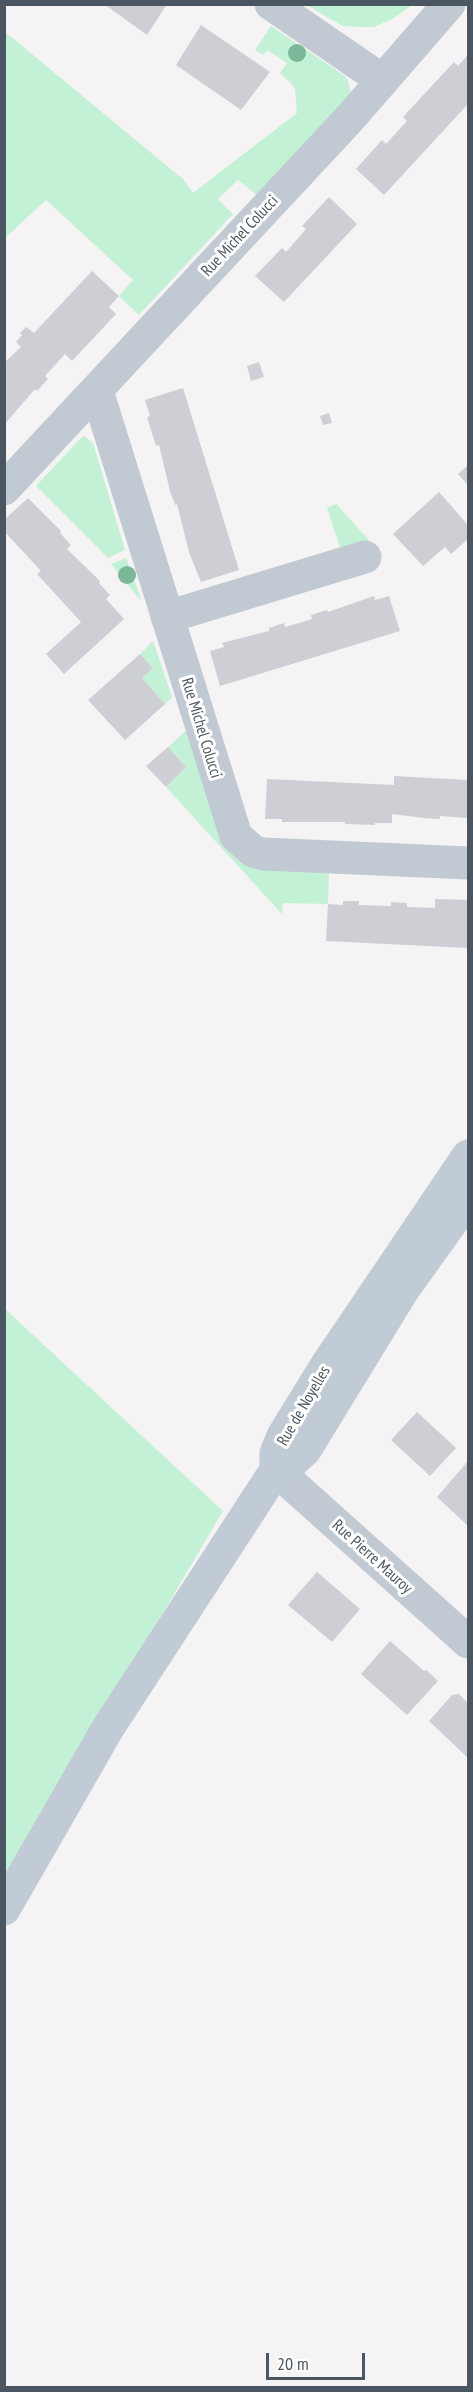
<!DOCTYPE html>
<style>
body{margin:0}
#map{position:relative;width:473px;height:2392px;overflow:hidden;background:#f5f3f3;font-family:"PT Sans Narrow",sans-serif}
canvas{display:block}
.frame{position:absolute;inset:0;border:6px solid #4a5661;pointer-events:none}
.scale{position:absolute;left:266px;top:2353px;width:99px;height:27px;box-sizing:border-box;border:3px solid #4a5661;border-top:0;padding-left:8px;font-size:18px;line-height:21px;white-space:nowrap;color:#4a5661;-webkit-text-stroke:4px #fff;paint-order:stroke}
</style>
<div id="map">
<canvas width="473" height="2392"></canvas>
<div class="frame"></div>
<div class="scale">20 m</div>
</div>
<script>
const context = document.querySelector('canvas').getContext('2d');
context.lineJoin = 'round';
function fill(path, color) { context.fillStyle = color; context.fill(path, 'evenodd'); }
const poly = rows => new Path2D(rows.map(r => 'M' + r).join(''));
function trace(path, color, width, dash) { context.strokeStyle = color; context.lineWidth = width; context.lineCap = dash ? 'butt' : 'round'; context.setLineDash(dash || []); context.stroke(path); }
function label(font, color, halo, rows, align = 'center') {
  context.font = font + ' "PT Sans Narrow",sans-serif'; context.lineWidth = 6; context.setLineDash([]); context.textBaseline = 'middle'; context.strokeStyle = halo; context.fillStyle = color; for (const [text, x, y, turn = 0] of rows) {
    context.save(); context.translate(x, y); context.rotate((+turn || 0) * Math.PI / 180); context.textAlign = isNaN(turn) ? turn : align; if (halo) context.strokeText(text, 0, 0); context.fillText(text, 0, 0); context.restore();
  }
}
const green = poly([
 [307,5,412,5,392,19,374,27,364,27,342,26],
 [271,26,345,76,348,81,351,93,257,195,238,180,218,199,233,214,139,315,119,296,133,280,46,200,5,238,4,31,184,180,193,193,297,113,295,89,290,82,280,73,287,63,267,50,263,55,255,50],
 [84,436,93,443,125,550,108,558,36,486,81,438],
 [336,504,369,540,350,548,340,547,327,508],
 [126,558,141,599,140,600,111,564],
 [153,641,172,697,165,704,142,678,153,668,140,654],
 [188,729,220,836,329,870,328,904,283,903,282,914,166,787,186,767,168,747],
 [5,1309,223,1511,5,1880]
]);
const building = poly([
 [104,4,167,4,147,35],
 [201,25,270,72,241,110,176,65],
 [468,55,468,104,384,195,356,169,382,140,386,144,407,121,403,117,454,62,458,66],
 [329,197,357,224,284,302,255,276,282,248,286,252,306,229,302,226],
 [92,271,119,296,109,307,116,314,72,361,65,354,45,376,48,379,37,391,35,389,4,425,4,363,21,347,16,342,22,335,20,333,26,327,34,333],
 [259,362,264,377,251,381,247,366],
 [183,388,239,570,201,582,189,552,177,504,175,505,170,491,159,445,156,446,147,417,150,416,145,400],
 [329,413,332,423,323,425,320,416],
 [468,465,468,485,458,474],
 [439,492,468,525,468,539,451,554,445,547,423,566,393,534],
 [28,498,61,531,60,533,71,545,67,549,100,581,99,583,110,595,106,599,124,619,64,674,46,654,81,622,37,574,41,571,4,531,4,520],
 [374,596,375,600,389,596,400,631,220,686,210,651,224,647,222,643,269,631,269,628,284,623,285,627,299,623,312,619,311,615,327,610,328,612],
 [140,654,153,668,142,678,165,704,125,740,88,700],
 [168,747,186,767,166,787,146,766],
 [394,776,468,780,468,818,440,816,440,819,424,818,392,814,392,823,375,823,375,825,345,824,345,822,282,822,282,819,265,819,267,779,394,785],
 [435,899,468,900,468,948,326,941,328,904,343,905,343,901,359,901,359,905,391,906,391,902,407,903,407,907,435,908],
 [417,1412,456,1448,430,1476,391,1440],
 [468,1461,468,1526,437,1497],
 [317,1572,360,1609,332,1642,288,1605],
 [390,1641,424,1671,426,1670,438,1681,407,1715,361,1674],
 [459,1694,468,1703,468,1758,429,1721,452,1695]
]);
const street = poly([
 [271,4,382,80],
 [97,391,236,836,253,851,263,854,468,863],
 [4,489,350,118,449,4],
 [167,617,365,557],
 [276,1470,468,1642]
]);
const secondary = poly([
 [276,1470,276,1453,283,1436,328,1363,468,1156],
 [276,1470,291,1463,305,1450,403,1290,468,1199],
 [4,1909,108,1728,276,1470]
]);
const trees = [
 [297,53],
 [127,575]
];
const streetNames = [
 ["Rue Michel Colucci",240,236,-47],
 ["Rue Michel Colucci",201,728,73],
 ["Rue de Noyelles",304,1406,-60],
 ["Rue Pierre Mauroy",372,1557,42]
];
fill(green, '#c3f1d5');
fill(building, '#cdcfd5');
trace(street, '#c1cad2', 33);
trace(secondary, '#c1cbd6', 33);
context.fillStyle = '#7bb799';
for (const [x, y] of trees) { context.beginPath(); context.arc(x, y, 9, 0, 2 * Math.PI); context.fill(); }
label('16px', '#4a5661', '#fff', streetNames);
</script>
